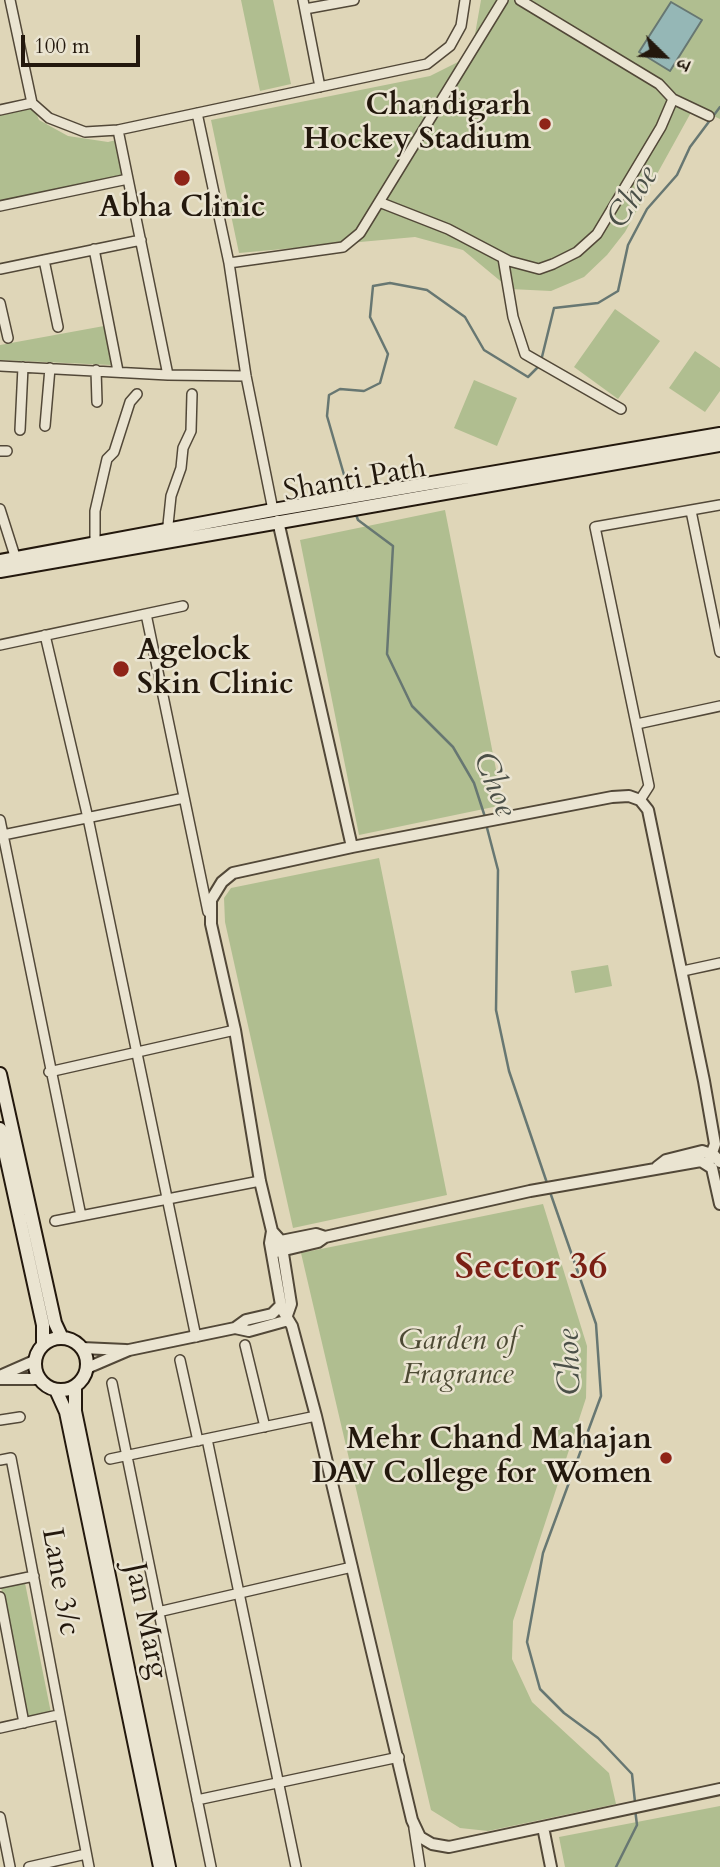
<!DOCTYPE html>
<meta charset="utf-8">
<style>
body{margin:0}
#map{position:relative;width:720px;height:1867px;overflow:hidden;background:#dfd6b8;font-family:Cardo,"Noto Serif Devanagari",serif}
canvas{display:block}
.north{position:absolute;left:629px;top:21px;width:70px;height:70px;-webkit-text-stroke:5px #eae4d1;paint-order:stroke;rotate:114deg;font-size:19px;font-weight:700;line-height:28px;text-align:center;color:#23180d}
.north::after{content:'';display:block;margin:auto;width:24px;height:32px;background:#23180d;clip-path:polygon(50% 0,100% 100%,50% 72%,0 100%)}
.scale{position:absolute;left:21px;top:35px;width:119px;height:32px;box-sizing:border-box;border:4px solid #23180d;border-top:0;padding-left:9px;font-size:21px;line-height:24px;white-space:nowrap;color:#23180d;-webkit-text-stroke:5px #eae4d1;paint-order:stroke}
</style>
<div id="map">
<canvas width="720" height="1867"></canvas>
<div class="north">उ</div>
<div class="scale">100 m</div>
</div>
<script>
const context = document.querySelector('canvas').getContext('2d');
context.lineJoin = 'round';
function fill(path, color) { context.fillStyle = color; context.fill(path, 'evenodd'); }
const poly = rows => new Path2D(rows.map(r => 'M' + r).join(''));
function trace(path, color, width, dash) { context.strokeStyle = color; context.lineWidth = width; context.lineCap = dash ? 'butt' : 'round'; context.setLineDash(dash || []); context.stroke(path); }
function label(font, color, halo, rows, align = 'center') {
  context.font = font + ' Cardo,serif'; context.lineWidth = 5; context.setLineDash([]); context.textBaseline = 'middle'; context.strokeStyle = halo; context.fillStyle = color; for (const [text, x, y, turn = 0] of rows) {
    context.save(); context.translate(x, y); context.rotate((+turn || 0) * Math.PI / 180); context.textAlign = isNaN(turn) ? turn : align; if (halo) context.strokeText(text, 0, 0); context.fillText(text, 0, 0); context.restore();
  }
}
const green = poly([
 [241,0,273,0,291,84,260,91],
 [481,0,720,0,720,119,694,107,625,232,607,255,584,277,551,291,510,289,463,250,415,237,239,253,211,120,430,76,458,62,474,40],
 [32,103,39,120,68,136,108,142,120,139,128,179,0,206,0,110],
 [615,309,660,341,618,399,574,367],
 [104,326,111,365,0,360,0,345],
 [695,351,720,368,720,391,705,412,669,388],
 [474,380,517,398,497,446,454,428],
 [445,510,503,805,359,835,300,540],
 [379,858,447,1195,293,1228,225,922,224,898,231,888],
 [608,965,612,986,575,993,571,971],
 [543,1204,587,1346,586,1398,513,1621,512,1659,532,1702,609,1773,616,1804,488,1831,460,1828,431,1810,301,1253],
 [25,1583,51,1713,27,1718,1,1587],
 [720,1806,720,1867,565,1867,559,1837]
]);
const water = poly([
 [671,2,702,20,670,71,639,52,671,2]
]);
const stream = poly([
 [349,492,327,416,329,395,340,389,364,391,380,383,388,354,370,317,373,286,390,283,427,290,465,317,484,350,528,377,540,365,554,308,598,303,618,291,628,245,647,209,677,175,690,147,720,107],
 [355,512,358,520,393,546,387,654,412,706,453,747,474,783,485,817],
 [486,824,498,870,496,1010,509,1071,548,1186],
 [550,1192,596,1324,601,1396,543,1553,527,1642,540,1689,564,1713,598,1738,632,1774,635,1802],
 [616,1867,637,1825,635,1809]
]);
const minor = poly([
 [10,0,32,103,49,118,85,132,118,130,427,64,450,46,461,26,465,0],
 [303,0,320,87],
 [520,0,659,84,673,99,709,116],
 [305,9,354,0],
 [0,110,32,103],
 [197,113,229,263,246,376,273,510],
 [118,130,168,375],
 [379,202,448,229,509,261,539,269,553,264,577,252,597,234,661,127,673,99],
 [0,206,128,179],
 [94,249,118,371],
 [503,258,513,317,525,354,621,409],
 [44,260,58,327],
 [229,263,343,247,360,233,503,0],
 [0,269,141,240],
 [0,303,8,338],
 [0,366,168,375,246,376],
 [96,370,97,402],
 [45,426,50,368],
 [20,430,23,367],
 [0,451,7,451],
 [0,509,14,553],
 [691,511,720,652],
 [168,525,171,496,181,468,183,448,191,431,192,394],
 [95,538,95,511,107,459,114,452,130,402,137,394],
 [146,614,208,912],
 [45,635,88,818,196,1337],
 [0,645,183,606],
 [637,724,720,706],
 [640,800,649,786,595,527,720,505],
 [0,820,81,1216],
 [3,835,184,798],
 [683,971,720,963],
 [49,1072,235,1030],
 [55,1221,260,1181],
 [245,1345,265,1427],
 [180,1360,198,1441],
 [112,1383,211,1867],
 [0,1420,20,1417],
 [207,1439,296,1867],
 [110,1459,316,1416],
 [0,1460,11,1458,89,1867],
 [0,1583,34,1576],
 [0,1597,24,1723],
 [158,1612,352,1567],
 [0,1728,58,1715],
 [197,1800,399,1757],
 [0,1817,10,1867],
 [414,1828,420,1867],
 [29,1867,86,1854]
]);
const tertiary = poly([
 [278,521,352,847],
 [657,1167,666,1160,702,1151,714,1155,720,1162],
 [276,1242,316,1234,325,1237],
 [272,1253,318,1242,325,1237,530,1191,701,1161,712,1168,720,1204],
 [280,1306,292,1326,316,1416,412,1820,420,1837,432,1844,449,1847,720,1789],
 [235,1328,246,1320,272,1314,281,1305,270,1243,272,1231,260,1181,235,1030,211,924,211,900,222,882,233,873,352,847,612,797,629,796,640,800,648,810,704,1081,715,1144,708,1164],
 [82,1348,126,1350],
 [87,1368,129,1350,235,1328,249,1331,285,1321,291,1304,281,1241,272,1231],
 [0,1376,34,1361],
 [0,1379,39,1379],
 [543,1827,551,1867]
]);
const secondary = poly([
 [0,561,273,510,720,434],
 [0,571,720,445],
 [0,1074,55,1323,62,1338],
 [0,1129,43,1325,43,1345],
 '35 1364a26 26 0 1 1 52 0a26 26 0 1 1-52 0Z',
 [75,1386,75,1411,169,1867],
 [56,1390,66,1412,160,1867]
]);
const markers = [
 [545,124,7,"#8f2418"],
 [182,178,9,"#8f2418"],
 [121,669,9,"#8f2418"],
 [666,1458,7,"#8f2418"]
];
const poiNames = [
 ["Chandigarh",531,107],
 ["Hockey Stadium",531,141],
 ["Abha Clinic",182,209,"center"],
 ["Agelock",137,652,"left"],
 ["Skin Clinic",137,686,"left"],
 ["Mehr Chand Mahajan",652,1441],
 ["DAV College for Women",652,1475]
];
const streetNames = [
 ["Shanti Path",355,481,-10],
 ["Lane 3/c",59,1582,80],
 ["Jan Marg",145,1621,78]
];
const parkNames = [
 ["Garden of",458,1342],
 ["Fragrance",458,1376]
];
const waterNames = [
 ["Choe",634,198,-57],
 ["Choe",493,785,68],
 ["Choe",571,1362,-92]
];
const districtNames = [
 ["Sector 36",531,1269]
];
fill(green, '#b0be90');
fill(water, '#95b7b6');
trace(water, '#677772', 2);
trace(stream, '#677772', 2.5);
trace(minor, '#524838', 12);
trace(tertiary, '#524838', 14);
trace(secondary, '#23180d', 16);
trace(minor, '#eae4d1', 9);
trace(tertiary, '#eae4d1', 10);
trace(secondary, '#eae4d1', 12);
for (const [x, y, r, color] of markers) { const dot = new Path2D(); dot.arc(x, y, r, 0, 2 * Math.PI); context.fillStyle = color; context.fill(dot); trace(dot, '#eae4d1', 2.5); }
label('bold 30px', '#23180d', '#eae4d1', poiNames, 'right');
label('30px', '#23180d', '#eae4d1', streetNames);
label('italic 30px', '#4d4a34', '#eae4d1', parkNames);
label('italic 32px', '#4b5048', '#eae4d1', waterNames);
label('bold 37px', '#7a1f14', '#eae4d1', districtNames);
</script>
